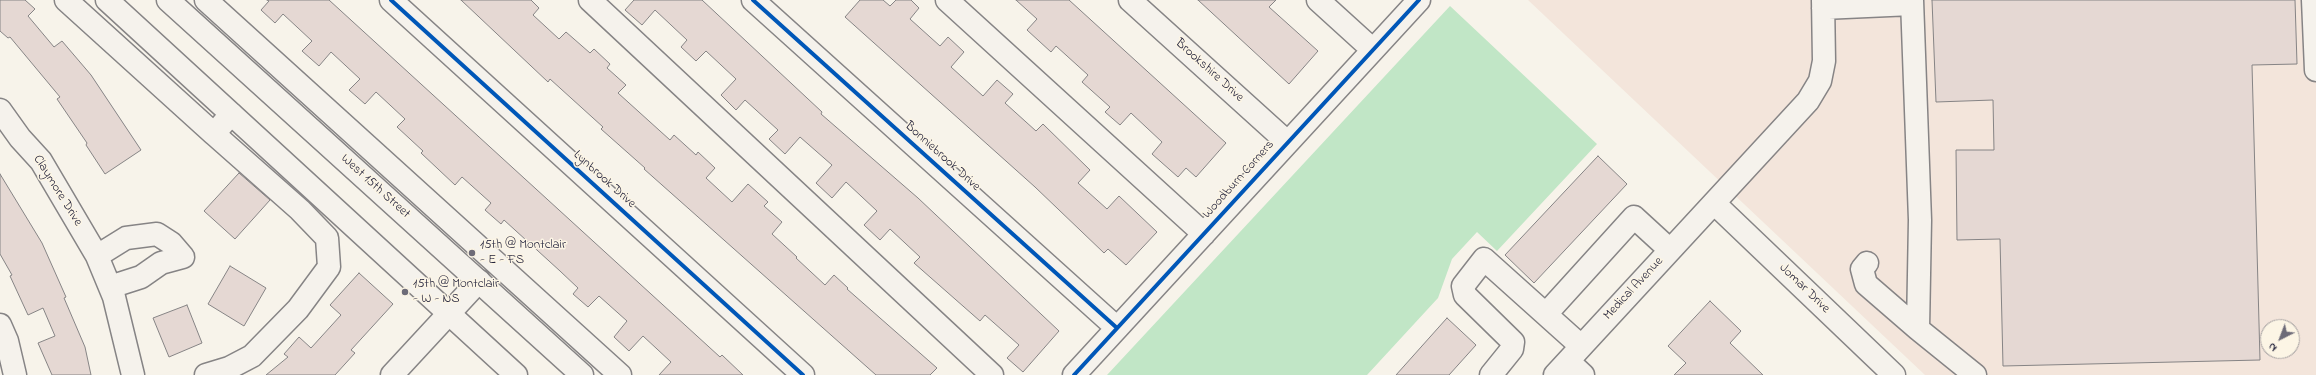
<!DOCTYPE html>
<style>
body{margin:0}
#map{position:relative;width:2316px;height:375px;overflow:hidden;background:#f7f3ea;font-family:"Indie Flower",sans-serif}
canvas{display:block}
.north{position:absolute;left:2260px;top:319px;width:40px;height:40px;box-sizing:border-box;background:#fcf5e5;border:1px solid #a5a1a1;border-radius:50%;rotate:222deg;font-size:11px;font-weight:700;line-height:16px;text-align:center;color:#22223b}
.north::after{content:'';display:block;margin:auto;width:14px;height:18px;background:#6d6b78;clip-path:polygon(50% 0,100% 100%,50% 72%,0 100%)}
</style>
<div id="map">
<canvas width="2316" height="375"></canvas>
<div class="north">N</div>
</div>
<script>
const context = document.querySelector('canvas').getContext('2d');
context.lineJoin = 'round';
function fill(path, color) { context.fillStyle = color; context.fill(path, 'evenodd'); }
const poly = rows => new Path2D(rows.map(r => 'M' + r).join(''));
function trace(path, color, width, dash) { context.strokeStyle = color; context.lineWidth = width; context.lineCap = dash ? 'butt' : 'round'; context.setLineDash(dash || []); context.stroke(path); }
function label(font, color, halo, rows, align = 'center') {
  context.font = font + ' "Indie Flower",sans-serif'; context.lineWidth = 3; context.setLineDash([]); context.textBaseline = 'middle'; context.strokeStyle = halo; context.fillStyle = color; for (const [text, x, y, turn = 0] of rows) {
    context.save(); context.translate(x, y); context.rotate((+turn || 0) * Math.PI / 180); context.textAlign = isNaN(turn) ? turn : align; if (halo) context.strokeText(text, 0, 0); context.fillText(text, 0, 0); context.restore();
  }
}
const built = poly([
 [1528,0,2316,0,2316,375,1925,375],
 [2268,327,2292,327,2292,351,2268,351]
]);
const green = poly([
 [1450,6,1597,144,1497,251,1477,232,1452,259,1438,298,1367,375,1107,375]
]);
const building = poly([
 [0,0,25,0,35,9,28,16,54,47,62,41,91,75,141,150,105,174,86,145,87,143,57,99,60,97,10,37,8,38,0,31,0,0],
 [267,0,329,0,720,357,722,355,743,375,659,375,671,362,643,336,629,351,614,337,627,321,599,296,588,307,573,294,578,288,560,271,504,220,501,224,485,210,491,203,462,177,455,185,421,153,423,151,397,127,405,119,376,92,365,104,349,90,360,79,331,52,319,66,302,51,312,41,283,14,275,23,261,10,269,1,267,0],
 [461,0,531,0,539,8,533,15,559,39,566,32,590,53,594,49,610,64,607,68,626,85,618,93,670,140,674,135,696,155,698,152,715,168,706,178,732,202,748,184,768,202,764,206,782,222,772,234,797,257,796,258,825,285,834,275,848,288,847,289,937,368,930,375,876,375,644,169,645,168,601,129,603,127,550,79,548,82,461,0],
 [634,0,702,0,822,112,821,114,918,198,1059,331,1023,372,1007,358,1019,345,985,315,980,321,914,263,920,257,890,229,880,240,864,225,877,211,846,182,832,198,816,183,832,165,800,137,785,154,769,139,778,130,745,100,736,110,721,95,736,79,706,51,696,61,681,47,687,40,655,10,642,25,625,10,634,0],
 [860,0,883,0,890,6,896,0,911,0,919,8,910,19,940,46,948,37,964,52,951,67,983,96,997,80,1013,94,1005,103,1036,131,1043,124,1090,170,1078,183,1107,209,1119,196,1157,232,1126,265,1108,249,1104,253,1035,187,845,17,860,0],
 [1016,0,1069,0,1226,143,1196,177,1186,168,1178,177,1152,154,1162,142,1131,113,1120,125,1105,112,1110,107,1082,82,1088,75,1056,46,1051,52,1027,30,1037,19,1016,0],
 [1198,0,1276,0,1269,7,1318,51,1289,84,1198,0],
 [1932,0,2295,0,2297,64,2252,65,2260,360,2003,366,2000,239,1957,240,1956,150,1994,150,1993,100,1936,102,1932,0],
 [1598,156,1627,184,1534,283,1505,255,1598,156],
 [239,173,270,200,235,239,204,211,239,173],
 [0,174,42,243,66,297,64,298,85,347,91,375,52,375,38,343,55,336,43,308,28,315,10,276,12,275,0,254,0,174],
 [230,266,266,288,244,326,208,304,230,266],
 [359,273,393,304,351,350,355,353,335,375,266,375,288,357,284,354,299,337,311,348,341,315,330,305,359,273],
 [1710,301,1741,331,1730,343,1763,375,1674,375,1686,363,1668,346,1710,301],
 [187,305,202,343,169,357,153,318,187,305],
 [1447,318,1476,345,1449,375,1396,375,1447,318]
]);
const minor = poly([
 [66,0,214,134],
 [206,0,620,375],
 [391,0,803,375],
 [590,0,992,375],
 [753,0,1117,328],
 [947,0,1204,234],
 [1130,0,1287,142],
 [1318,0,1373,50],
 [1912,0,1920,220,1918,329,1975,375],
 [2313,0,2316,70],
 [1823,8,1912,4],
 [0,110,20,138,41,161,97,256,114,297,133,375],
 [1714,203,1894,375],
 [97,256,126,238,157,234,171,243,183,257,161,263,141,277,110,287],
 [1867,263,1862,269,1866,284,1918,329],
 [1546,314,1634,217,1670,250],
 [0,325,7,341,15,375],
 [1568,361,1583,375],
 [206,375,229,368,252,356,298,309,329,267,327,238,300,210,214,134,231,114],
 [392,375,479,281],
 [1074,375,1419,0],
 [1491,375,1512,349,1513,342,1465,295,1463,286,1484,259,1581,346],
 [1555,375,1808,101,1820,81,1824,61,1823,0]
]);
const major = poly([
 [107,0,516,375],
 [168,0,582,375]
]);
const cycleway = poly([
 [391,0,803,375],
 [753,0,1117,328],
 [1074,375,1419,0]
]);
const markers = [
 [472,253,4,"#6d6b78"],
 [405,292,4,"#6d6b78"]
];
const streetNames = [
 ["Brookshire Drive",1209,71,42],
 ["Bonniebrook Drive",942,157,42],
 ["Lynbrook Drive",604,180,42],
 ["Woodburn Corners",1239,180,-48],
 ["West 15th Street",375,187,42],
 ["Claymore Drive",57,191,58],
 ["Medical Avenue",1634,289,-47],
 ["Jomar Drive",1804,289,44]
];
const poiNames = [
 ["15th @ Montclair",480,246],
 ["- E - FS",480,261],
 ["15th @ Montclair",413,285],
 ["- W - NS",413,300]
];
fill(built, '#f3e5db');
fill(green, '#c1e6c6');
fill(building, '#e5d8d3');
trace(building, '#868485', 1);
trace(minor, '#868485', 25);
trace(major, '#868485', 25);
trace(minor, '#f5f2ec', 22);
trace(major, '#f5f2ec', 22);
trace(cycleway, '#0057b8', 4);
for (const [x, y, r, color] of markers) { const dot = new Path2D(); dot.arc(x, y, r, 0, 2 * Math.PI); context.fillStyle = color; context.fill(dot); trace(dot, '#fcf5e5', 1.5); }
label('13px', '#22223b', '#fcf5e5', streetNames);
label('13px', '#22223b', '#fcf5e5', poiNames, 'left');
</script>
